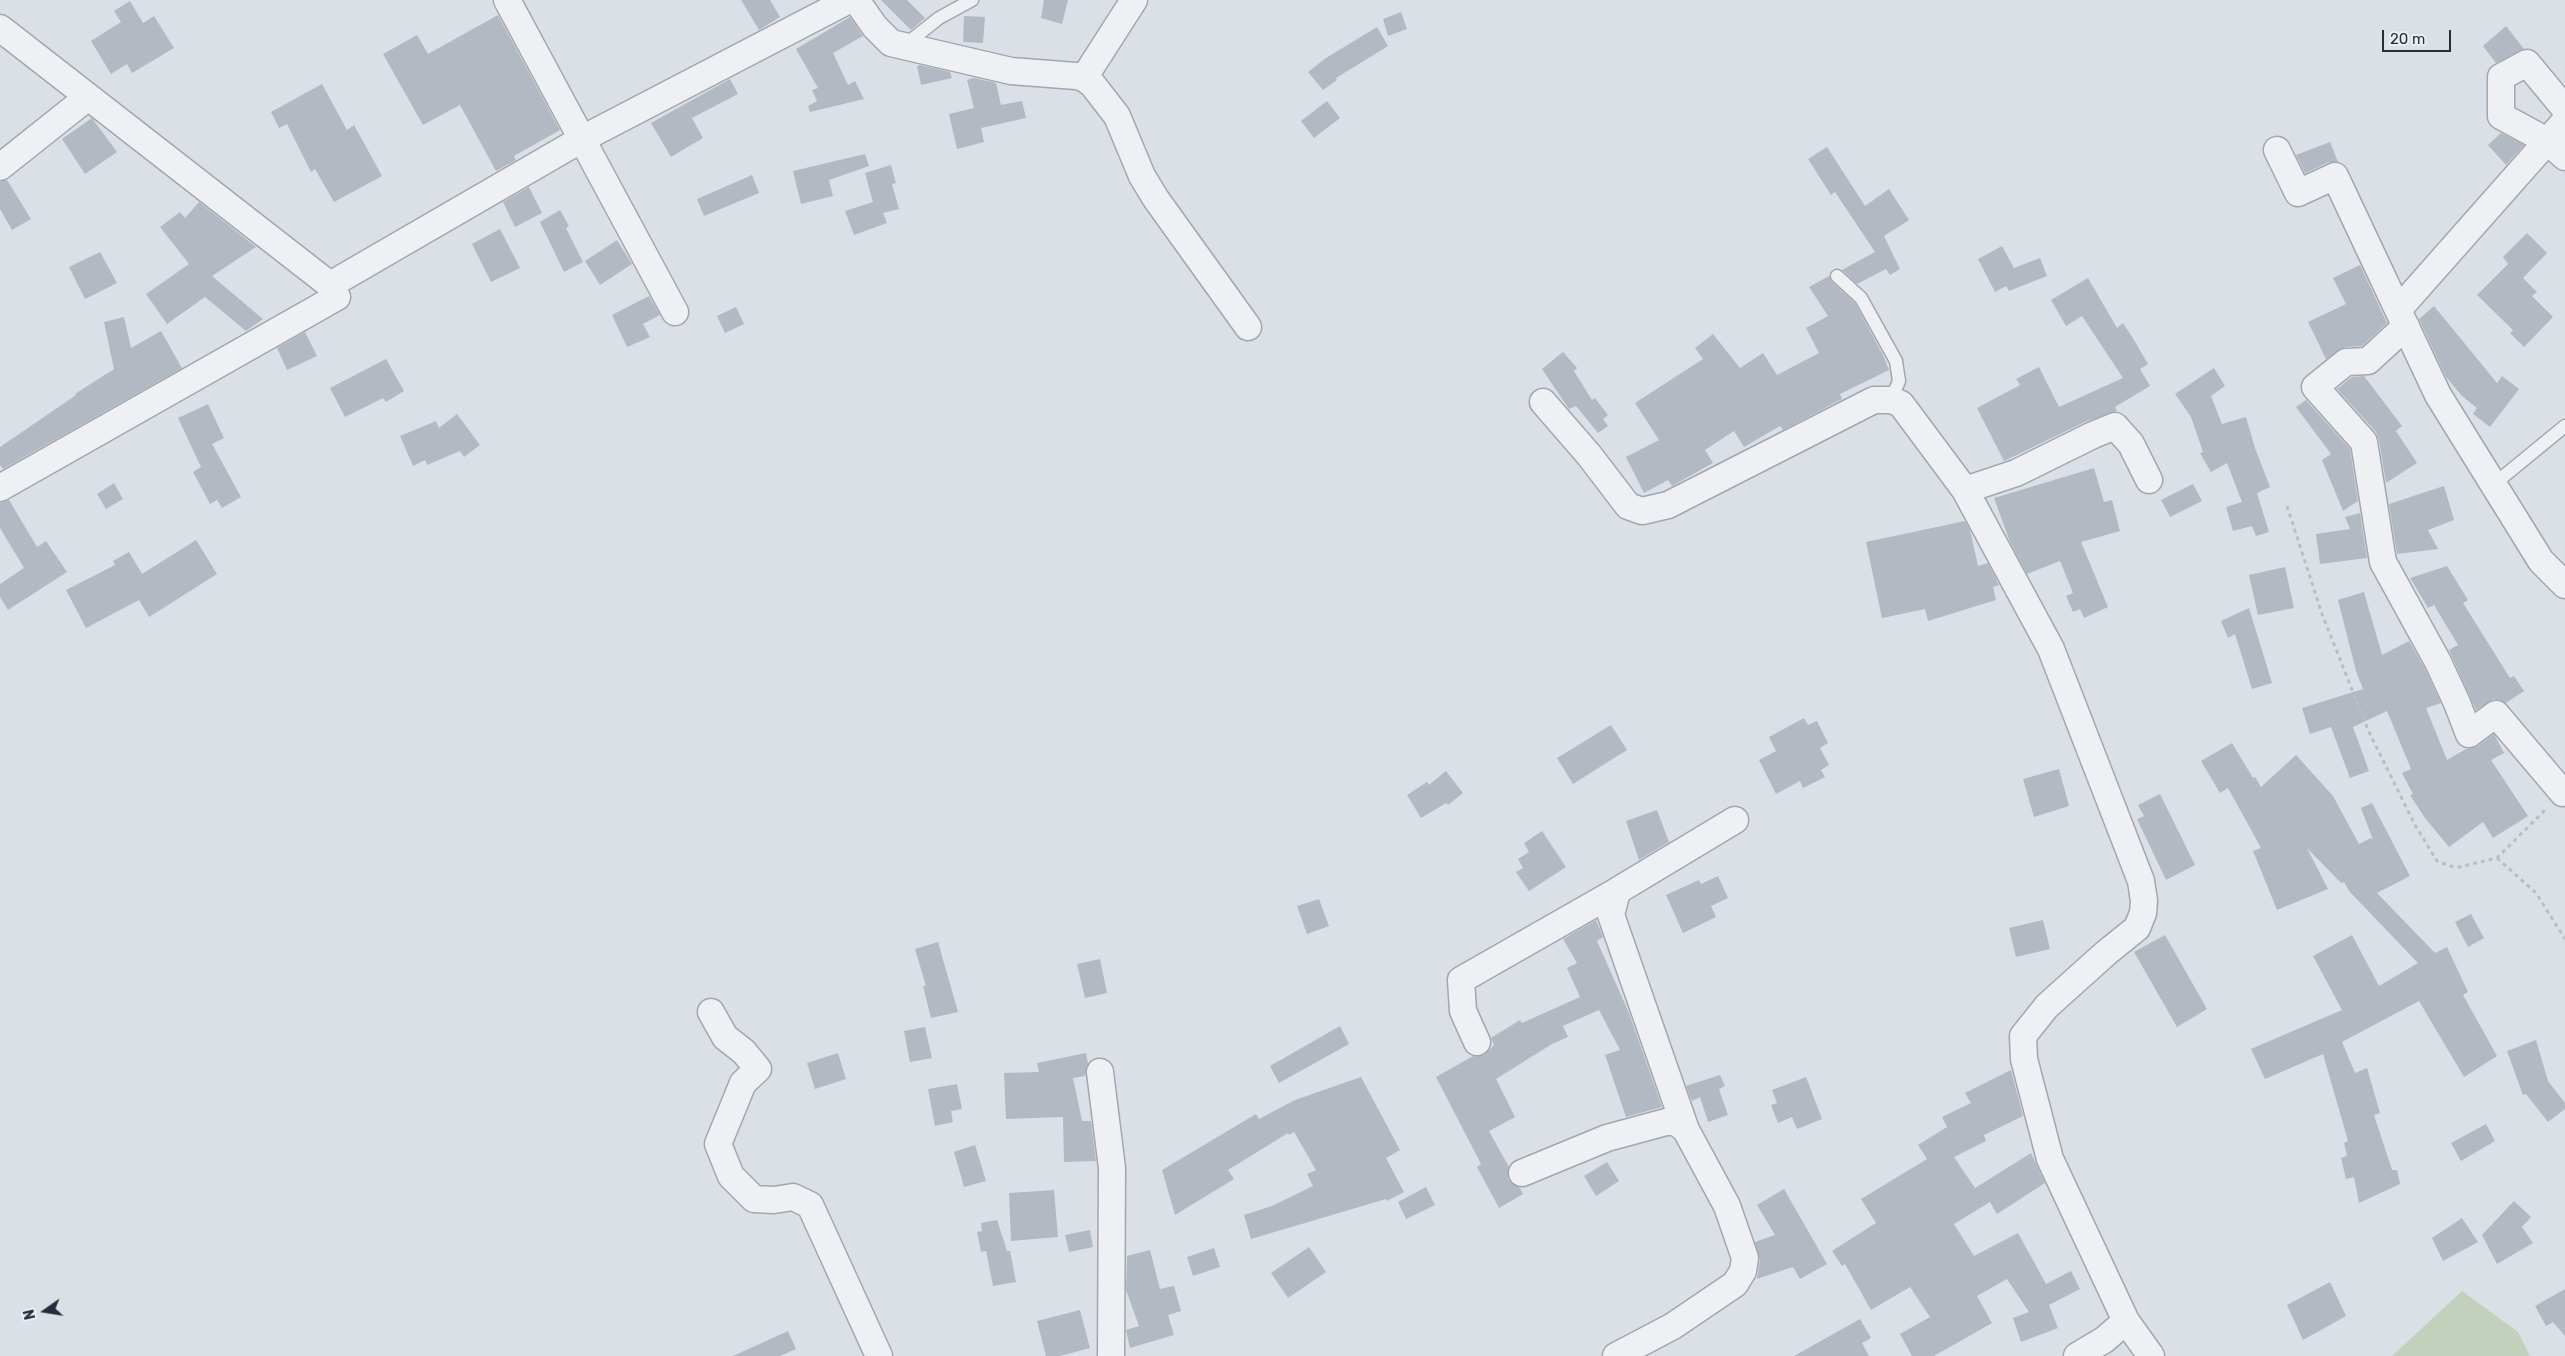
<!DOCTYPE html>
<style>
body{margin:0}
#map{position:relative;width:2565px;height:1356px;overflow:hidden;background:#dbe0e6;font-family:Rubik,sans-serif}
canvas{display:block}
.north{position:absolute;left:20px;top:1286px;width:50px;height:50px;-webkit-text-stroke:4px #eaeff4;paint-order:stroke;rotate:257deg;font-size:14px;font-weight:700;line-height:20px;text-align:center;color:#252e3c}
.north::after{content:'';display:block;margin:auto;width:18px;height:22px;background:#252e3c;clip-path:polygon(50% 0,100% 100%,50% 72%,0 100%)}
.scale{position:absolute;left:2382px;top:30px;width:69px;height:22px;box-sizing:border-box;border:2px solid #252e3c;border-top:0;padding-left:6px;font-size:15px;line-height:18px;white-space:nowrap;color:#252e3c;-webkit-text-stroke:4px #eaeff4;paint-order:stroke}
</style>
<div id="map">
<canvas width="2565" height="1356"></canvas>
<div class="north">N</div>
<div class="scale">20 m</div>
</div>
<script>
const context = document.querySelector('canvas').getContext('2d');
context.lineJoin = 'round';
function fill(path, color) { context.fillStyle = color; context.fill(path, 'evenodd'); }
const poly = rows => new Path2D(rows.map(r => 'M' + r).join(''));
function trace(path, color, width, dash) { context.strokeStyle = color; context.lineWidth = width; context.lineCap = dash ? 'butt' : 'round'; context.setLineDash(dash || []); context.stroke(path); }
const green = poly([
 [2462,1291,2518,1332,2530,1356,2392,1356]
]);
const building = poly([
 [741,0,770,0,780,17,759,30],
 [881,0,907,0,925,18,911,30],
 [1044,0,1068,0,1062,24,1041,18],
 [130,1,143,23,154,16,174,48,132,73,127,64,111,74,91,41,121,22,114,11],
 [1401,12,1407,29,1388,36,1383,19],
 [498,15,560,130,514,156,516,160,496,171,460,105,423,125,383,54,417,35,428,54],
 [964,16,985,17,983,43,963,42],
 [850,17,863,36,833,53,848,85,855,81,864,99,810,112,808,106,817,101,812,90,818,88,796,49],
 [2506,26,2524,49,2496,63,2483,46],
 [1377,27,1388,46,1336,78,1337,80,1323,90,1308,72,1326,58],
 [920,65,950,72,952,78,921,85,917,66],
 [974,78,996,83,1001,105,1022,101,1026,118,981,128,984,142,957,149,949,114,974,108,967,80],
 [730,79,738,94,692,118,703,138,671,157,651,123],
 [322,84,347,130,354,125,382,176,334,202,315,169,311,172,287,124,279,128,271,112],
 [1327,101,1340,118,1314,138,1301,121],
 [92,118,117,152,85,174,62,139],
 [2501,133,2524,145,2506,165,2488,145],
 [2330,142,2338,162,2329,162,2305,173,2296,155],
 [1827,147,1865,206,1889,189,1909,220,1884,236,1900,269,1890,275,1886,269,1857,284,1842,270,1875,252,1835,192,1831,195,1808,159],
 [865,154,869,166,829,180,833,196,801,204,793,171],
 [891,165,896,183,892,184,899,209,883,213,887,223,854,235,845,211,873,202,865,173],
 [752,175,759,193,704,216,697,199],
 [7,180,31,219,12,230,0,209,0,182],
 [529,187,542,213,515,227,503,202],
 [199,202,256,247,212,276,263,319,246,331,205,297,167,324,146,294,189,264,160,227,180,212,185,218],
 [560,210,569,226,566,228,583,262,564,272,540,222],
 [500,229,520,268,491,282,472,244],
 [2527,233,2547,253,2523,278,2537,292,2532,296,2553,317,2524,347,2510,333,2513,330,2477,295,2508,264,2503,257],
 [617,240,632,264,600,285,585,261],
 [2002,246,2014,268,2040,258,2047,276,2009,291,2006,286,1995,292,1978,259],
 [100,252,117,283,85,299,69,267],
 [2360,265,2387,323,2362,346,2345,347,2326,359,2308,322,2346,304,2333,278],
 [1829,276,1832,282,1855,303,1884,357,1889,370,1840,394,1842,399,1783,430,1780,426,1744,447,1734,431,1705,450,1713,463,1672,486,1668,480,1644,493,1626,457,1659,440,1635,403,1703,359,1695,348,1713,334,1740,368,1763,353,1777,375,1819,353,1806,328,1828,316,1809,287],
 [2088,278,2117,328,2123,323,2134,340,2148,364,2140,369,2150,386,2115,407,2117,411,2087,421,2004,461,1977,408,2020,385,2016,379,2039,367,2059,407,2123,378,2082,316,2066,326,2051,300],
 [649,296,660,315,643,324,650,337,627,347,612,315],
 [2434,306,2497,383,2502,376,2519,389,2490,427,2473,414,2477,408,2462,396,2446,377,2419,319],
 [736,307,744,324,725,333,717,316],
 [124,317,131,348,161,331,182,368,3,469,0,465,0,447,76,395,75,394,114,369,104,322],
 [305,332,317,356,287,370,277,348],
 [1563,352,1577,368,1574,371,1592,400,1595,398,1608,415,1603,419,1608,426,1598,433,1576,406,1569,409,1542,369],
 [386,359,404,391,386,402,383,398,345,417,330,388],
 [2214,368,2225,386,2211,396,2222,424,2246,417,2255,448,2270,487,2257,493,2269,532,2256,536,2252,526,2233,531,2226,507,2242,502,2227,463,2211,472,2200,453,2203,452,2191,417,2175,394],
 [2364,376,2402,426,2396,431,2417,463,2386,483,2379,440,2376,432,2337,389,2352,377],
 [2306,400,2350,449,2358,501,2343,511,2322,460,2331,454,2296,407],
 [208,404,224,438,212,444,241,497,222,508,217,500,210,504,193,472,201,467,178,418],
 [457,414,480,445,464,457,460,451,427,465,425,460,413,466,400,436,436,421,439,428],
 [2094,468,2104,502,2112,500,2120,531,2081,542,2108,607,2084,618,2080,609,2073,612,2066,596,2073,593,2060,561,2027,574,2010,542,1994,498],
 [114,483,123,499,106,509,97,494],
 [2193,484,2202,501,2170,517,2161,500],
 [2444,486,2454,520,2428,530,2438,549,2397,554,2389,504],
 [9,500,37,547,46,541,67,572,8,610,0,597,0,584,24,568,0,528,0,503],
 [2360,513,2367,558,2320,564,2316,534,2350,529,2345,517],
 [1965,521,1970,530,1978,566,1988,563,1999,585,1993,587,1996,600,1928,621,1925,609,1882,618,1866,542],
 [196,540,217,574,149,617,139,600,86,628,66,590,115,565,113,561,129,552,142,574],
 [2447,566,2468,600,2463,603,2510,678,2514,676,2524,691,2506,703,2494,699,2476,710,2449,650,2458,645,2434,605,2428,608,2410,578],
 [2285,567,2294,608,2258,615,2249,575],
 [2364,592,2382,655,2409,641,2425,669,2441,703,2426,708,2447,760,2466,749,2478,746,2494,734,2504,753,2491,760,2528,816,2493,838,2483,822,2449,847,2425,818,2410,795,2413,794,2402,773,2411,769,2387,711,2353,727,2369,771,2350,778,2331,727,2310,734,2302,708,2363,689,2356,671,2338,600],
 [2249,608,2272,683,2252,689,2235,634,2228,638,2221,621],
 [1804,718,1808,725,1817,721,1828,743,1820,748,1829,765,1821,770,1825,777,1803,788,1800,781,1776,794,1759,760,1776,751,1769,737],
 [1611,725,1627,750,1573,784,1557,758],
 [2232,743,2253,778,2255,777,2261,787,2296,755,2333,796,2359,844,2371,838,2373,840,2361,808,2372,803,2410,876,2377,893,2435,953,2447,947,2468,992,2463,995,2497,1056,2464,1077,2419,1001,2342,1042,2355,1073,2367,1068,2380,1113,2374,1115,2392,1170,2397,1170,2400,1184,2359,1203,2354,1177,2346,1179,2341,1158,2347,1156,2344,1143,2348,1141,2323,1054,2265,1079,2251,1049,2342,1010,2313,956,2352,935,2379,986,2418,963,2349,891,2344,882,2341,883,2307,848,2328,889,2277,910,2253,851,2261,848,2228,788,2220,793,2201,761],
 [2059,769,2069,806,2034,817,2023,779],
 [1446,771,1463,793,1448,805,1446,803,1421,818,1407,795,1427,782,1429,785],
 [2160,794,2195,865,2166,880,2137,819,2144,816,2138,805],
 [1657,810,1669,842,1639,860,1626,821],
 [1542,831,1566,867,1529,891,1516,872,1523,868,1518,859,1529,852,1524,843],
 [1718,876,1728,898,1711,906,1716,917,1683,933,1666,895,1699,880,1701,884],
 [1319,899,1329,926,1307,934,1297,906],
 [2471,914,2484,938,2468,947,2455,922],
 [1596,920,1603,937,1597,941,1629,1013,1662,1107,1626,1117,1605,1055,1620,1050,1599,1010,1563,1026,1568,1037,1552,1044,1496,1079,1515,1117,1489,1131,1509,1167,1508,1179,1520,1188,1523,1194,1499,1208,1477,1167,1481,1164,1436,1077,1473,1056,1484,1055,1494,1045,1491,1038,1520,1020,1522,1023,1580,997,1567,968,1577,963,1563,939],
 [2043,920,2050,949,2016,957,2009,928],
 [2165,935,2207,1009,2177,1027,2134,952],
 [938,942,958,1012,931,1018,923,986,926,986,915,949],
 [1100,959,1107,993,1085,998,1077,964],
 [1340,1026,1349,1044,1279,1083,1270,1066],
 [925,1027,932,1058,910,1062,904,1031],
 [2536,1040,2548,1081,2565,1103,2565,1109,2548,1122,2526,1094,2523,1095,2507,1051],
 [838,1053,846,1079,815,1089,807,1063],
 [1086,1053,1088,1064,1085,1076,1073,1078,1082,1121,1091,1121,1096,1161,1064,1162,1063,1117,1006,1119,1004,1073,1039,1072,1037,1063],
 [2011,1070,2023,1116,1984,1135,1986,1141,1954,1157,1975,1188,2031,1153,2045,1183,1997,1214,1990,1202,1954,1224,1974,1256,2018,1233,2046,1284,2071,1271,2080,1289,2049,1305,2058,1328,2021,1342,2013,1318,2029,1312,2007,1279,1977,1296,1992,1323,1934,1356,1912,1356,1900,1334,1930,1317,1910,1287,1871,1310,1845,1264,1842,1266,1832,1251,1876,1223,1861,1199,1927,1159,1918,1145,1947,1127,1942,1117,1971,1103,1965,1093],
 [1720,1075,1725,1086,1719,1089,1728,1115,1708,1122,1700,1097,1692,1101,1686,1086],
 [1361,1077,1400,1150,1386,1158,1404,1192,1387,1201,1386,1199,1251,1239,1244,1215,1272,1206,1313,1186,1307,1174,1316,1170,1294,1132,1289,1135,1288,1133,1228,1170,1234,1179,1175,1215,1162,1170,1256,1114,1259,1119,1295,1100],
 [1806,1077,1822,1119,1797,1129,1792,1117,1778,1123,1771,1105,1777,1103,1772,1090],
 [957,1084,962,1109,951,1111,953,1122,935,1126,928,1089],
 [2486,1124,2495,1141,2461,1161,2451,1143],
 [975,1145,986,1181,964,1187,954,1152],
 [1607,1162,1619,1181,1596,1196,1584,1176],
 [1426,1187,1435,1205,1406,1219,1398,1202],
 [1784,1189,1827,1264,1800,1279,1793,1267,1757,1279,1760,1260,1755,1242,1775,1235,1757,1205],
 [1054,1190,1058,1237,1011,1241,1009,1193],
 [2514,1201,2531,1217,2522,1227,2533,1243,2497,1264,2482,1235],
 [2462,1218,2478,1242,2443,1261,2432,1238],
 [997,1220,1007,1251,1010,1251,1016,1282,993,1286,986,1251,981,1252,977,1232,982,1231,981,1223],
 [1090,1230,1093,1247,1069,1252,1065,1235],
 [1309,1247,1326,1272,1288,1298,1271,1273],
 [1214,1248,1220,1267,1193,1276,1187,1257],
 [1150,1250,1160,1289,1174,1286,1181,1311,1168,1315,1174,1335,1130,1348,1126,1330,1139,1326,1126,1290,1127,1256],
 [2330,1282,2346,1316,2303,1340,2287,1305],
 [2565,1289,2565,1336,2553,1322,2546,1326,2535,1306],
 [1080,1310,1090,1348,1060,1356,1046,1356,1037,1321],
 [1860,1319,1871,1338,1862,1343,1869,1356,1794,1356],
 [788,1331,796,1349,780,1356,733,1356]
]);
const path = poly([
 [2287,506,2322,614,2368,730,2415,825,2437,861,2450,866,2459,867,2497,858,2546,809],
 [2497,858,2536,893,2565,939]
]);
const lane = poly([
 [905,45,939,18,972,0],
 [1837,276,1861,298,1896,361,1899,381,1891,400],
 [2493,485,2565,426]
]);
const street = poly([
 [507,0,675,312],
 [856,0,875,27,891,43,1011,71,1076,76,1084,78,1093,85,1117,116,1142,176,1156,199,1248,327],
 [0,28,330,285,337,297,0,488],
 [1084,78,1134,0],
 [2565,109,2527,63,2501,77,2501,116,2547,141,2565,157],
 [2277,150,2298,193,2335,176,2438,395,2541,561,2565,585],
 [0,167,88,97],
 [330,285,582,139,849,0],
 [2398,310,2565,121],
 [2406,326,2368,361,2346,362,2315,387,2364,442,2383,562,2438,662,2457,703,2469,734,2496,714,2563,793],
 [1543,402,1589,455,1628,506,1642,511,1668,505,1874,400,1891,400,1901,404,1965,490,2051,649,2141,881,2144,901,2143,913,2137,928,2106,953,2047,1006,2023,1036,2024,1059,2050,1159,2126,1321,2151,1356],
 [1965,490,2016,473,2093,435,2115,426,2131,444,2149,480],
 [711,1012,725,1037,744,1052,758,1069,743,1083,718,1144,731,1176,754,1199,774,1200,793,1197,810,1205,879,1356],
 [1477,1042,1463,1011,1461,980,1617,891],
 [1100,1072,1112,1168,1111,1356],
 [1686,1130,1611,915,1617,891,1735,820],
 [1522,1173,1607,1138,1666,1122,1676,1122,1686,1130,1727,1206,1745,1258,1743,1271,1735,1284,1673,1326,1616,1356],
 [2077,1356,2104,1340,2126,1321]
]);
fill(green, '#c2d0bc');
fill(building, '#b2b9c3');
trace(lane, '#a1a7b0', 15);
trace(street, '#a1a7b0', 29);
trace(path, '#babec4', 3, [4, 4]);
trace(lane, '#eef0f4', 12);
trace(street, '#eef0f4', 26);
</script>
